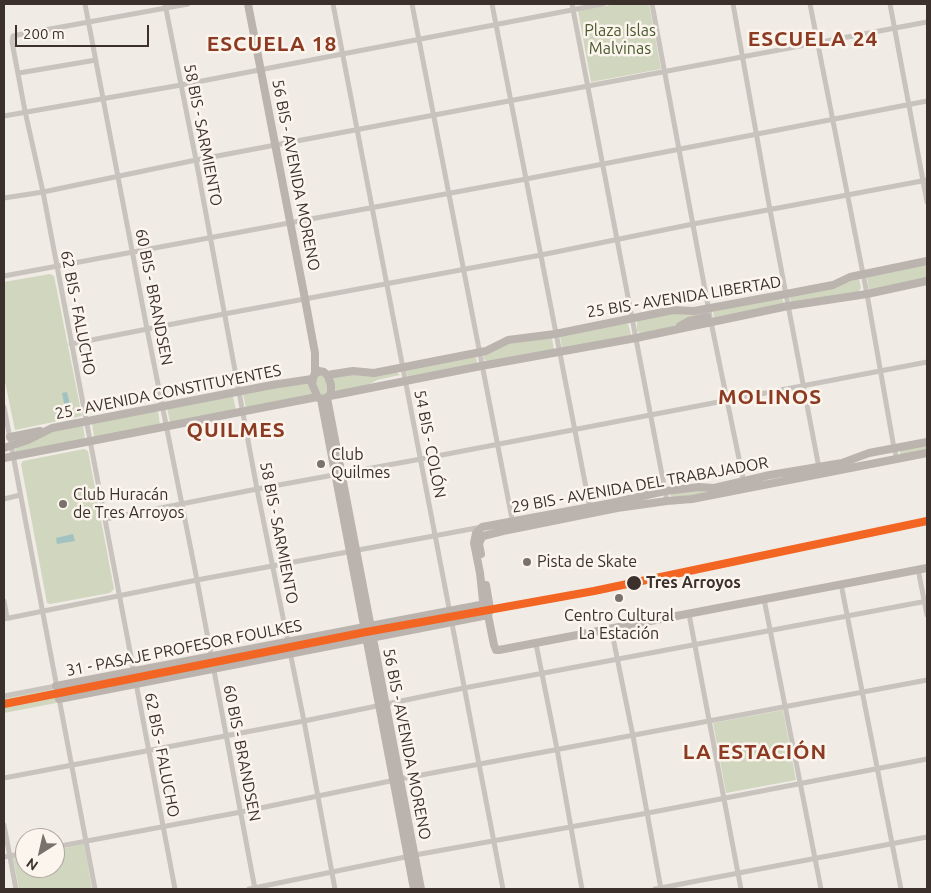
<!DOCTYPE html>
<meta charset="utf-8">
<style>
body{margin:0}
#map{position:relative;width:931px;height:893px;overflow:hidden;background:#f0ebe5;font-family:Ubuntu,sans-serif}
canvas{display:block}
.frame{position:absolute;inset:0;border:5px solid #3b302b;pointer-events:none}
.north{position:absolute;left:15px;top:828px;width:50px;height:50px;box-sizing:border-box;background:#fbf5ee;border:1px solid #aea6a0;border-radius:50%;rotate:215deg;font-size:14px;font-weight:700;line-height:20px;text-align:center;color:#3b302b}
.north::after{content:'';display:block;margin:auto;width:18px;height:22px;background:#7a716c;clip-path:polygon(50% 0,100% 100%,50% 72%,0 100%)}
.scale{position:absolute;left:15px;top:25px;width:134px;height:22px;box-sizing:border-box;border:2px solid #3b302b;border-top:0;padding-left:6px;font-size:15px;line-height:18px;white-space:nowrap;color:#3b302b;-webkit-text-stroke:4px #fbf5ee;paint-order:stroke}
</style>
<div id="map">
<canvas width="931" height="893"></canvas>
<div class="frame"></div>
<div class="north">N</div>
<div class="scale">200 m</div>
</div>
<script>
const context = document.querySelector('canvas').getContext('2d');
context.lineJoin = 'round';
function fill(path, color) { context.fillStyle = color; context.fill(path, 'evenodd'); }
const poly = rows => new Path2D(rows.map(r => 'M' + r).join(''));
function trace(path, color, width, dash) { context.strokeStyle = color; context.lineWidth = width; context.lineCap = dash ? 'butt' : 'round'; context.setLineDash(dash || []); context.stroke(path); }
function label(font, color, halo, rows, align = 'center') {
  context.font = font + ' Ubuntu,sans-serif'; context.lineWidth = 5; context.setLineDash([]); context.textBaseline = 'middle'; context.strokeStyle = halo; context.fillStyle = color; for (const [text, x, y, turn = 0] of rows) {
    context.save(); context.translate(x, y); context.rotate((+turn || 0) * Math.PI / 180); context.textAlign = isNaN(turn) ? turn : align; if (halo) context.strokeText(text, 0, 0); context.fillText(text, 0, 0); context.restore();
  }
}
const green = poly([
 [616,4,649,4,661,69,591,82,578,11],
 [927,265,927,278,869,290,867,277],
 [50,274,54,276,82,416,15,430,4,377,4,282],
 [859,279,861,288,858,292,792,303,790,299,790,297],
 [782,297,784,304,714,318,713,311],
 [672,312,703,312,706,314,674,326,642,334,637,331,637,321],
 [628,323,631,335,562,349,560,336],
 [552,338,554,350,487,362,483,358,485,354,507,344],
 [476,356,477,363,408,377,406,370],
 [397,372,400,375,377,380,368,385,338,391,334,390,332,377,352,374],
 [321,374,326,379,328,388,327,395,318,395,315,380,316,377],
 [309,381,312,395,246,408,243,394],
 [233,396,236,410,170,422,167,408],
 [158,411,160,425,94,437,92,423],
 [83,425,85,439,17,452,15,451,16,447,52,431],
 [927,445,927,450,900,455,900,450],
 [84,449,88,451,114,589,110,593,50,604,47,603,21,464,23,461],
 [693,490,713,491,694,495,672,497,670,495,671,493],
 [479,608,481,611,479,615,455,619,454,612],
 [443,613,445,620,378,633,376,626],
 [359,630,361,637,294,650,293,643],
 [282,646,283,653,216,666,215,659],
 [206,660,208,667,141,680,140,673],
 [128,675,129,682,63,695,61,688],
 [53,689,56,703,4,713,4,698],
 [783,710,796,780,726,793,713,723],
 [84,844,92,889,19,889,13,858,25,855,25,868,55,868,55,850]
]);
const water = poly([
 [67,392,72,413,57,416,55,411,65,408,62,393],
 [73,534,75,541,57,544,56,538]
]);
const street = poly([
 [85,4,147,329,197,580,255,889],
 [165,4,196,160,257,489,304,721,335,889],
 [333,4,503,889],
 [412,4,513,524],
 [492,4,590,508],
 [572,4,667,501],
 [652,4,711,322,744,483],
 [733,4,770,210,819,468],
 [810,4,867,294,894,448,897,459],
 [890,4,927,202],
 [19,73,96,60],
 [4,116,181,85,603,4],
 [4,198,43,192,196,160,927,22],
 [4,276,526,179,927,101],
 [71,344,224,314,541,255,693,224,927,180],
 [4,407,95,889],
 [4,499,20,495],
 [105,519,257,489,421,459,927,362],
 [918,569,927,615],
 [841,584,901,889],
 [764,599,821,889],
 [4,601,7,618],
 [689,614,741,889],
 [4,619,197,580,482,527],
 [611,628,633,736,661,889],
 [536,644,557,749,582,889],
 [4,696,56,686],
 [4,778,304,721,464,688,927,601],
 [4,825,16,889],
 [55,847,241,812,400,779,927,680],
 [4,857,25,853],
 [175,889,43,192,25,111,12,42,13,36,17,35,188,4],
 [249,889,415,855,648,813,927,759],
 [655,889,927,837]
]);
const secondary = poly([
 [248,4,305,299,315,353,315,374],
 [680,326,689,321,707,317],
 [319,371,324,372,328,376,331,385,331,394,325,399,318,398,312,384,314,375,319,371],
 [327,375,353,371,374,373,486,351,508,340,555,334,673,310,694,311,786,294,833,285,850,277,927,261],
 [330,396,481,366,636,338,788,306,867,294,927,281],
 [327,398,421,889],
 [321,399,414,889],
 [10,437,40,431],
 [927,442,869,453,842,463,770,475,714,488,699,487,665,491,612,503,482,527,476,533,474,543,480,573,484,610,488,615,494,645,496,650,499,650,927,568],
 [4,448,28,440,52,428,272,385,312,379],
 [4,458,317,397],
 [481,554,479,544,481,539,483,536,503,531,617,508,667,501,692,499,927,453],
 [486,585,490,609,488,615],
 [56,686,480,605,486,601],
 [59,699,488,615]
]);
const rail1 = poly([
 [4,704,366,632,594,591,927,521]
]);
const markers = [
 [321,464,5,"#7a716c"],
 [63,504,5,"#7a716c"],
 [527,562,5,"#7a716c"],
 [634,583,8,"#3b302b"],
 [619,598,5,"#7a716c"]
];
const parkNames = [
 ["Plaza Islas",620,31],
 ["Malvinas",620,49]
];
const streetNames = [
 ["58 BIS - SARMIENTO",203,135,79],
 ["56 BIS - AVENIDA MORENO",296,175,79],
 ["60 BIS - BRANDSEN",154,297,79],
 ["25 BIS - AVENIDA LIBERTAD",684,297,-9],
 ["62 BIS - FALUCHO",78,313,79],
 ["25 - AVENIDA CONSTITUYENTES",168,392,-11],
 ["54 BIS - COLÓN",430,444,79],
 ["29 BIS - AVENIDA DEL TRABAJADOR",640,485,-10],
 ["58 BIS - SARMIENTO",279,533,79],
 ["31 - PASAJE PROFESOR FOULKES",184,648,-11],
 ["56 BIS - AVENIDA MORENO",407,744,79],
 ["60 BIS - BRANDSEN",242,753,79],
 ["62 BIS - FALUCHO",162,755,79]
];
const poiNames = [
 ["Club",331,455],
 ["Quilmes",331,473],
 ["Club Huracán",73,495],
 ["de Tres Arroyos",73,513],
 ["Pista de Skate",537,562],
 ["Centro Cultural",619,616,"center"],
 ["La Estación",619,634,"center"]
];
const stopNames = [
 ["Tres Arroyos",646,583]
];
const districtNames = [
 ["ESCUELA 24",813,39],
 ["ESCUELA 18",272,44],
 ["MOLINOS",770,397],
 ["QUILMES",236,430],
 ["LA ESTACIÓN",755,752]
];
fill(green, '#d1d6bf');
fill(water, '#a1c2c1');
trace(street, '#c9c3be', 5);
trace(secondary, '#bab3ae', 8);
trace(rail1, '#f26522', 8);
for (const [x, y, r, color] of markers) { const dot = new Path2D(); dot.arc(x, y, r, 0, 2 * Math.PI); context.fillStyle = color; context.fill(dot); trace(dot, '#fbf5ee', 2); }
label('16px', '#4a5a2e', '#fbf5ee', parkNames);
label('16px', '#3b302b', '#fbf5ee', streetNames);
label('16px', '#3b302b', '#fbf5ee', poiNames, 'left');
label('bold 16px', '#3b302b', '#fbf5ee', stopNames, 'left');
context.letterSpacing = '1px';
label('bold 21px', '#8c3b22', '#fbf5ee', districtNames);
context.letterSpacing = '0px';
</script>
